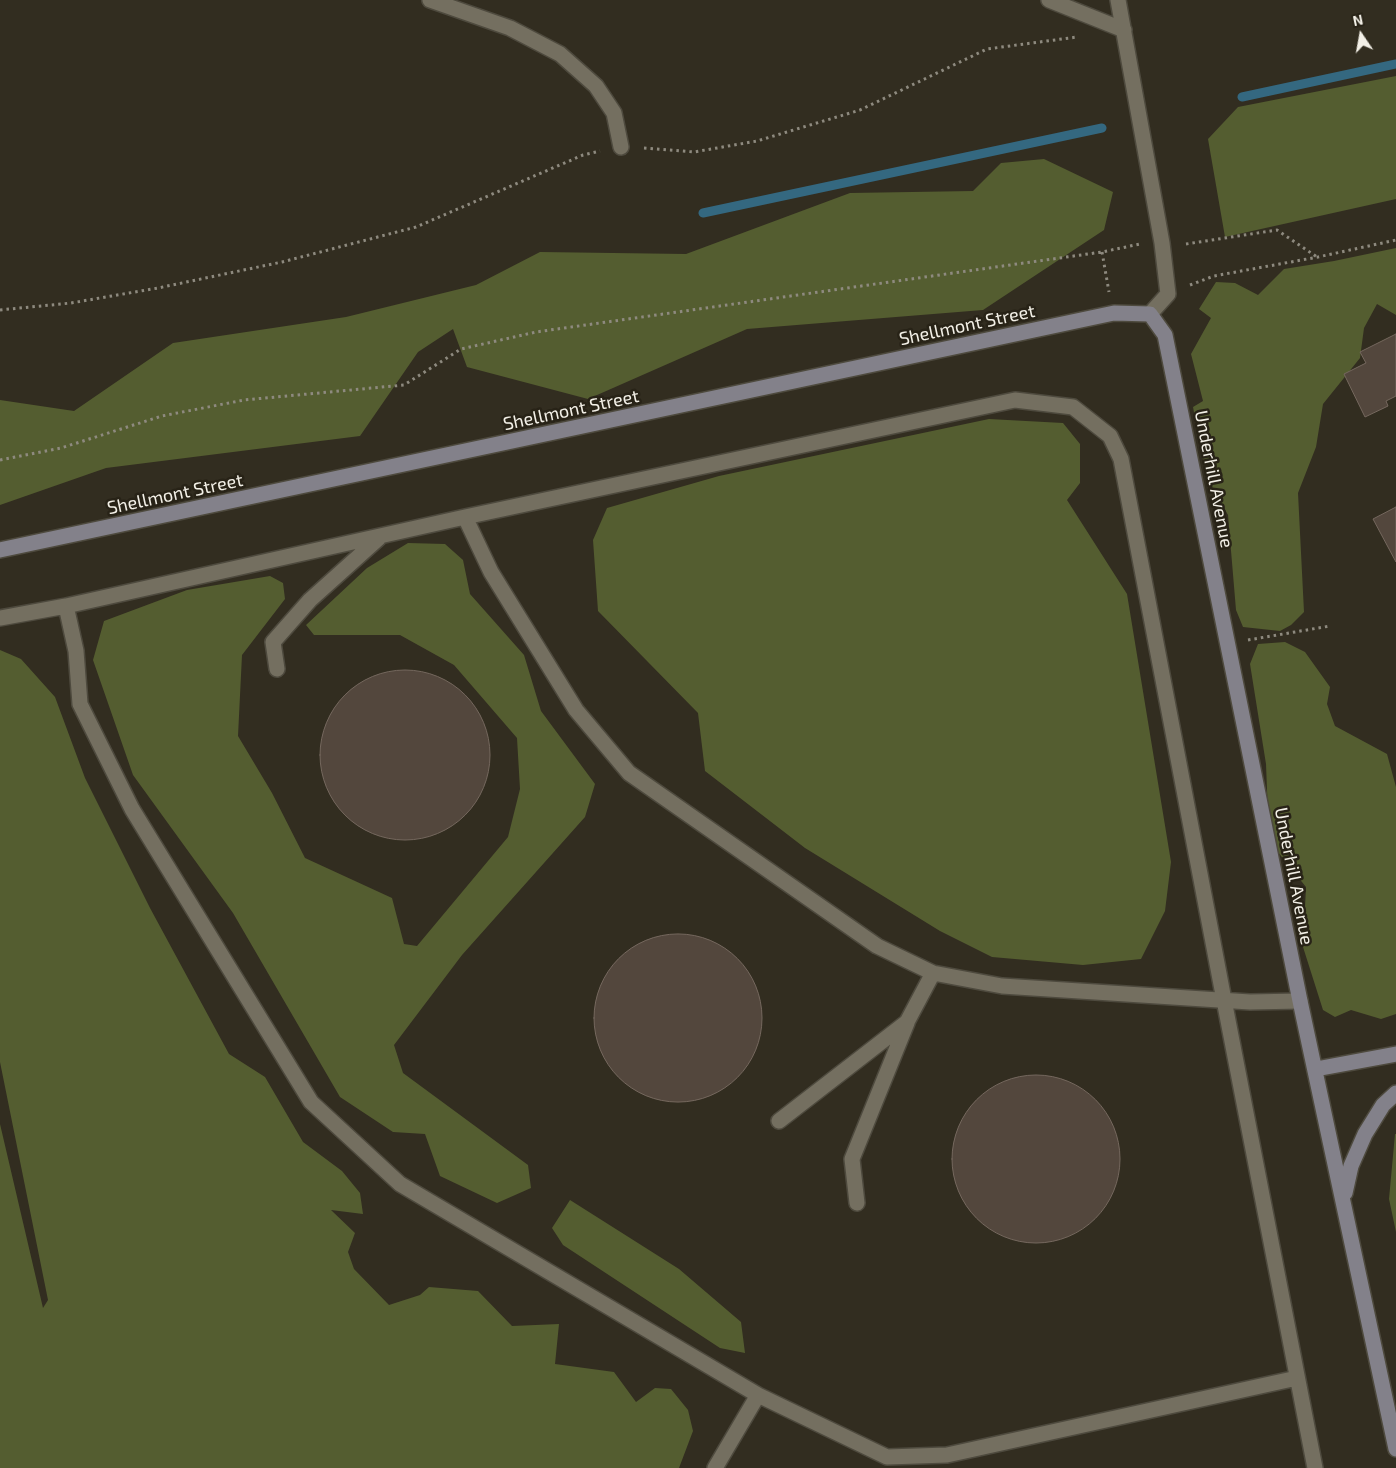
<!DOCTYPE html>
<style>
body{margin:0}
#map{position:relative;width:1396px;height:1468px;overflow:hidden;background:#322d20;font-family:"Exo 2",sans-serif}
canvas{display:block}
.north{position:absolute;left:1336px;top:10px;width:50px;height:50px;-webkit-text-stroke:4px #282317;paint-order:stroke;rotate:348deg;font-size:14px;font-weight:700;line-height:20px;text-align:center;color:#f3f0e7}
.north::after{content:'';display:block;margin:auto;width:18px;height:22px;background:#f3f0e7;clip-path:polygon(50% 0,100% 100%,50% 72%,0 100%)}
</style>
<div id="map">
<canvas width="1396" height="1468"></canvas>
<div class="north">N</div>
</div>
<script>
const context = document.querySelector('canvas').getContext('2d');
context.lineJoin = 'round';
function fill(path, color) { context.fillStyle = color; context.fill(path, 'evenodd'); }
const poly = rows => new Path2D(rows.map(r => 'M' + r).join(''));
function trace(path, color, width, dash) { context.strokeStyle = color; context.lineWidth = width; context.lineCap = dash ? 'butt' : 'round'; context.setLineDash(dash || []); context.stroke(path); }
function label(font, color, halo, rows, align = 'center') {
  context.font = font + ' "Exo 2",sans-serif'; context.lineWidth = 5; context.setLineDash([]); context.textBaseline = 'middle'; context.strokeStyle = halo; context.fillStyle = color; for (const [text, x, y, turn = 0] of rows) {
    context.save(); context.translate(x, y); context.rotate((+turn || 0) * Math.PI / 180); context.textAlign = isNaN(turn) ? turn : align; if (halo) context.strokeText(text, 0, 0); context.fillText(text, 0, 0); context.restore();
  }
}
const green = poly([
 [1396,76,1396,199,1225,237,1208,139,1238,107],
 [1044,159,1113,192,1104,230,983,310,747,329,588,399,467,367,453,329,418,352,360,436,106,468,0,505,0,400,74,411,173,343,346,317,476,285,540,252,686,254,850,193,973,191,1001,163],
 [1396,248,1396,315,1377,304,1364,328,1360,358,1323,404,1316,447,1298,493,1304,612,1291,625,1280,631,1243,627,1236,610,1228,515,1206,476,1193,407,1203,401,1191,354,1211,318,1199,309,1216,282,1235,283,1258,295,1284,269,1334,261],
 [989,419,1063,423,1080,444,1080,483,1067,500,1127,594,1171,862,1165,911,1141,959,1083,965,992,957,940,931,805,848,705,771,698,713,598,611,593,540,607,508,719,476],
 [408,543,445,544,463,560,470,594,524,655,541,711,595,784,585,817,462,955,394,1045,403,1073,528,1165,531,1188,497,1203,440,1176,425,1134,393,1132,340,1097,233,913,133,775,93,660,104,621,187,590,270,576,283,583,285,599,242,655,238,736,272,793,305,858,392,898,404,944,417,946,508,837,520,789,517,738,454,665,400,635,314,635,306,625,367,568],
 [1285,642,1305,652,1330,687,1327,704,1335,726,1387,754,1396,787,1396,1014,1381,1019,1351,1010,1335,1017,1323,1010,1303,947,1306,887,1269,841,1266,764,1250,664,1258,644],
 [0,650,21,659,55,697,85,778,150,908,229,1054,265,1077,303,1142,342,1171,360,1193,363,1214,331,1210,355,1233,348,1252,354,1269,389,1305,420,1295,429,1287,478,1291,512,1326,559,1324,555,1364,614,1372,636,1402,655,1388,671,1389,688,1410,693,1431,679,1468,0,1468,0,1124,43,1308,48,1300,0,1062],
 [1395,1134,1396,1134,1396,1232,1389,1199],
 [570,1200,679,1269,741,1322,745,1353,720,1348,563,1245,552,1228]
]);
const stream = poly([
 [1242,97,1396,64],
 [703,213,1102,128]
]);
const building = poly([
 [1396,334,1396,396,1386,401,1388,406,1365,417,1344,374,1366,363,1360,352,1396,334],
 [1396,507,1396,562,1373,519,1396,507],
 '320 755a85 85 0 1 1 170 0a85 85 0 1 1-170 0Z',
 '594 1018a84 84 0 1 1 168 0a84 84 0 1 1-168 0Z',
 '952 1159a84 84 0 1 1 168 0a84 84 0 1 1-168 0Z'
]);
const path = poly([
 [644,148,694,152,757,141,860,110,987,49,1077,37],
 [1186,244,1277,230,1317,257],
 [1102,252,1109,292],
 [1190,285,1214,276,1318,257,1396,240],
 [0,310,71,303,158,288,282,262,416,227,583,155,600,151],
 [0,460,61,448,162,416,244,400,404,385,461,349,536,332,1102,252,1140,244],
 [1248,640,1330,626]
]);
const lane = poly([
 [430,0,510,28,560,54,596,86,614,113,621,147],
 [1049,0,1124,30],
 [1118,0,1162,243,1168,294,1150,314],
 [465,517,491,572,576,710,629,773,877,946,933,973,1002,986,1250,1002,1300,1001],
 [66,606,76,651,80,704,132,809,311,1102,400,1184,758,1395,887,1457,947,1455,1297,1378],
 [0,618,66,606,465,517,1015,400,1073,407,1110,436,1121,459,1224,1000,1315,1468],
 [277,669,273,642,310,600,379,538],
 [779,1121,907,1022,933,973],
 [857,1203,852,1159,907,1023],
 [715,1468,758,1395]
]);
const secondary = poly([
 [0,550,1114,313,1150,314,1165,335,1300,1001,1396,1449],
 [1316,1069,1396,1054],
 [1345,1193,1351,1166,1365,1134,1383,1105,1396,1093]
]);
const streetNames = [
 ["Shellmont Street",967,325,-12],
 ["Shellmont Street",571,410,-12],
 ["Underhill Avenue",1214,479,79],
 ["Shellmont Street",175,494,-12],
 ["Underhill Avenue",1294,876,79]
];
fill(green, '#545d30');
trace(stream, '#346880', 9);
fill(building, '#53473d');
trace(building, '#75685e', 1);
trace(lane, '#4e4a3e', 18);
trace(secondary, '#4e4a3e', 18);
trace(path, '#8e8a7f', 3, [2.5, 4]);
trace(lane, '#746f60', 15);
trace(secondary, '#83818a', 15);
label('18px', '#f3f0e7', '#282317', streetNames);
</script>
